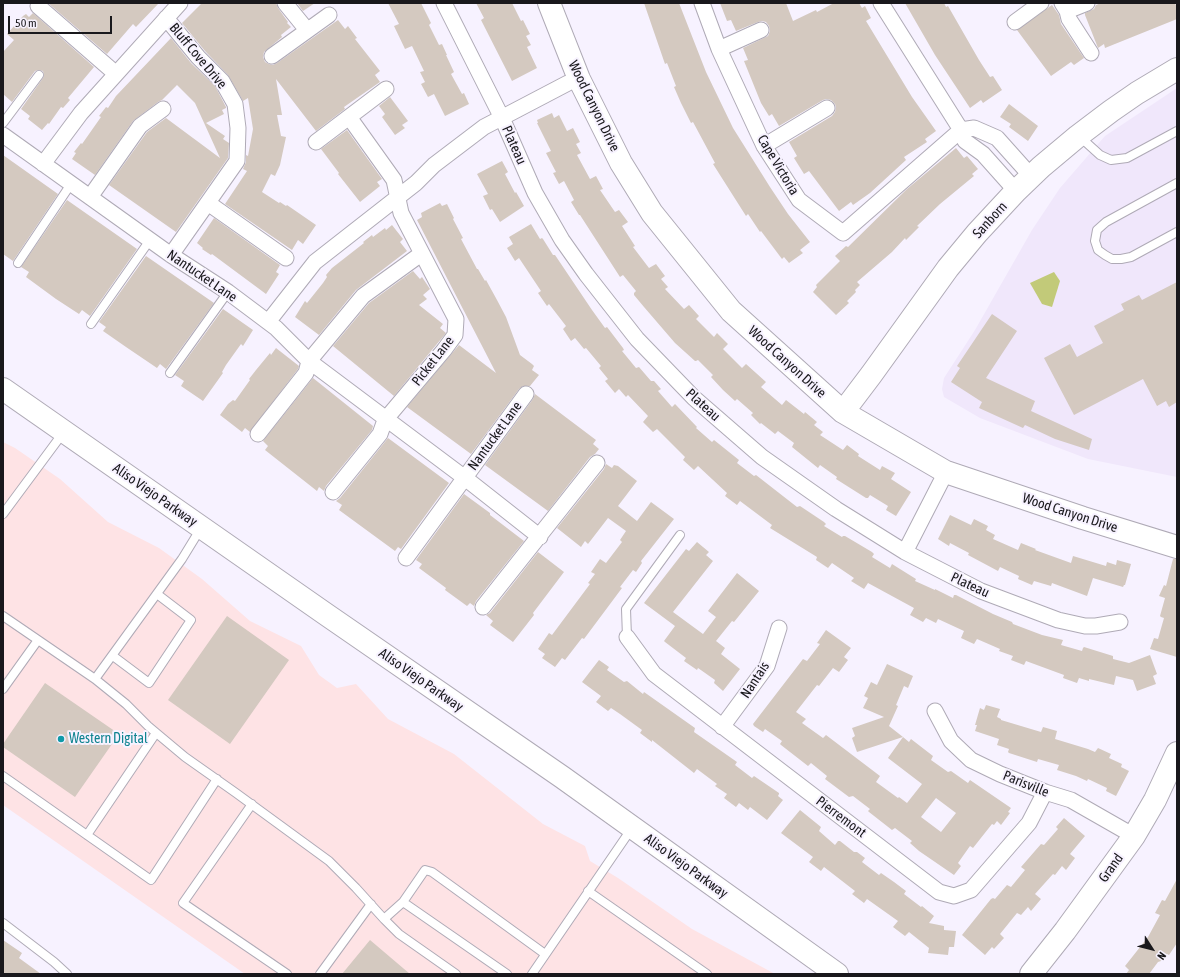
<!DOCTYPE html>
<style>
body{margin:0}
#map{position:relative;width:1180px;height:977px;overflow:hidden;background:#f7f2ff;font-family:"Asap Condensed",sans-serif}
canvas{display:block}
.frame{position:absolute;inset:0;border:4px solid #19181c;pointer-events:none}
.north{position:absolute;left:1132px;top:929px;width:40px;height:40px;-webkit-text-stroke:3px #f7f2ff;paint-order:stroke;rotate:126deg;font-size:11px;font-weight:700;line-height:16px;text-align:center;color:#19181c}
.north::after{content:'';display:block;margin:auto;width:14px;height:18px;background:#19181c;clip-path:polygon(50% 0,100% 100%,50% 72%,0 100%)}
.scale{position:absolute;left:8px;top:16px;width:104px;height:18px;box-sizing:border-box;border:2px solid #19181c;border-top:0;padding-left:5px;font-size:12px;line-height:14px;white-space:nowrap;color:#19181c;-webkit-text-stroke:3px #f7f2ff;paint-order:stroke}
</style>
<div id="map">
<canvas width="1180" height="977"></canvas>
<div class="frame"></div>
<div class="north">N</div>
<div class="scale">50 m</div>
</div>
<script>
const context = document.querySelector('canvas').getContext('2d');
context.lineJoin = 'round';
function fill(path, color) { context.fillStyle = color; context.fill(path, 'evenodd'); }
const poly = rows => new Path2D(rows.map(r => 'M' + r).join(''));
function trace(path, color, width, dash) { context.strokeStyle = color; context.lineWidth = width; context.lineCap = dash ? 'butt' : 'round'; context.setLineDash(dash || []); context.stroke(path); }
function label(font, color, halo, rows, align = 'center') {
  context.font = font + ' "Asap Condensed",sans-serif'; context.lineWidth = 4; context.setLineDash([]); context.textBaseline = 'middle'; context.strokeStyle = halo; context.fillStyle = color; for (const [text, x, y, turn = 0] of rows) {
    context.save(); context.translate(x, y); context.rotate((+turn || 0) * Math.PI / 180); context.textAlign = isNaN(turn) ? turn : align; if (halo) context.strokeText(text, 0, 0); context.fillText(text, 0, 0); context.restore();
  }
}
const commercial = poly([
 [3,442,15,448,60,479,108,522,159,548,202,579,250,621,301,646,319,675,337,688,356,684,388,719,454,754,543,824,585,846,590,861,618,878,692,929,775,974,245,974,3,805]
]);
const built = poly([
 [1177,88,1177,477,1088,459,980,418,944,397,942,389,944,378,975,330,1032,230,1060,188,1105,136]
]);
const green = poly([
 [1054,272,1060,281,1052,307,1042,304,1030,283]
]);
const building = poly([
 [48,3,159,3,136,27,133,24,107,54],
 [202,3,276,3,278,8,288,22,287,23,291,27,281,35,282,37,264,52,263,57,265,62,269,64,273,65,277,63,338,20,345,29,348,26,357,38,355,39,380,71,375,75,380,82,344,107,345,109,316,131,276,79,282,115,277,115,281,136,286,137,280,165,275,176,271,174,262,192,279,203,280,202,286,206,287,205,316,225,303,244,298,240,292,250,225,204,247,171,243,169,246,162,246,155,248,156,253,129,248,98,243,101,228,75,205,51,182,23],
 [297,3,315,3,303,11],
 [388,3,421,3,431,23,429,25,439,45,442,44,447,55,446,55,454,72,451,74,462,94,464,93,469,104,445,116,434,94,428,97,421,84,425,82,420,72,424,71,412,46,405,49,394,26,399,24],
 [476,3,512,3,521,21,523,20,530,34,526,36,531,45,527,47,537,68,512,81,481,20,484,18],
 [644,3,679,3,706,72,733,128,770,187,788,214,810,242,800,250,803,253,789,263,784,257,782,259,761,231,760,232,748,214,746,216,713,164,715,163,693,122,691,123,681,103,674,87,676,86,667,63,665,64],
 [720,3,786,3,793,21,816,10,817,12,834,3,859,3,862,8,865,6,871,18,866,21,912,97,936,131,925,139,927,142,904,157,906,160,870,193,853,205,851,202,839,211,809,171,804,174,794,158,797,156,789,142,832,116,835,112,836,107,835,104,831,100,826,99,823,100,779,126,772,114,769,116,761,103,744,61,748,60,743,48,768,36,770,31,769,26,766,22,762,21,758,22,736,31,731,20,727,21],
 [905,3,944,3,946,7,948,6,979,60,990,77,993,76,1002,90,983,103,981,100,970,108,935,55],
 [1101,3,1175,3,1177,8,1177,19,1105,48,1104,44,1098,48,1085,15,1085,13,1094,9,1096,5],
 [1052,5,1059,15,1061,24,1084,58,1074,65,1071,62,1051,76,1017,30],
 [33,13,94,67,68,98,70,100,63,108,61,107,49,124,48,123,42,130,28,119,30,116,21,109,43,78,44,75,43,71,39,70,35,71,12,102,3,94,3,52,14,40,7,34,23,16,26,14,29,17],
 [171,38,191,63,215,86,226,107,226,108,222,110,224,114,206,123,225,136,223,139,229,143,228,158,176,232,109,185,147,132,166,118,220,158,195,103,177,85,162,100,158,102,133,121,95,175,72,159,76,153,74,152,81,143,82,144,101,117,99,116,106,107,108,108,116,96],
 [390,97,408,121,402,125,405,128,395,135,382,117,385,114,379,106],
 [1009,104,1038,126,1028,141,1009,127,1011,124,1000,117],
 [552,113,554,118,559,115,567,131,573,128,580,142,576,144,581,153,577,155,590,179,596,176,603,189,600,190,615,212,619,210,628,222,622,226,635,246,633,247,649,268,656,264,665,276,661,279,668,287,665,289,684,309,689,305,699,316,696,319,714,337,717,333,728,344,723,349,742,368,746,364,766,382,761,387,782,405,786,400,804,414,805,412,817,422,814,425,823,432,820,435,843,450,847,445,859,454,858,456,880,470,882,466,895,473,891,479,911,492,896,516,886,510,888,506,870,495,868,498,866,498,836,479,837,477,820,465,818,468,792,447,794,443,778,431,775,434,761,423,760,424,751,415,753,413,737,399,735,401,723,390,711,377,713,375,698,360,696,361,695,361,675,343,644,307,634,295,634,293,636,291,623,275,620,277,580,215,579,215,571,202,574,200,564,181,559,184,553,173,556,172,546,153,551,151,537,123,538,123,537,120],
 [347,130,382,179,377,182,380,186,360,202,338,174,339,173,321,149],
 [956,148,964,158,967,156,978,169,972,174,974,176,940,204,917,226,919,227,906,240,905,238,892,252,857,282,860,285,855,290,856,292,847,301,849,303,836,315,813,292,817,287,816,285,840,261,835,256,846,246,848,247,907,189],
 [3,155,58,194,13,261,3,254],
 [502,161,508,172,505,174,515,193,516,192,524,206,500,222,492,209,490,210,483,196,488,194,477,174],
 [67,200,137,249,90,316,82,310,79,314,56,299,26,277,29,272,21,267],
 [440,203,442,206,447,204,454,218,453,219,463,238,461,239,477,269,478,269,485,281,486,280,497,300,506,317,520,355,532,364,534,366,532,370,539,375,530,386,523,386,519,389,471,454,407,407,459,345,496,373,417,220,422,217,421,213],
 [214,218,280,265,276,272,279,274,266,294,212,254,211,255,202,249,203,248,197,243],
 [531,224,540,239,542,238,543,239,553,255,555,255,592,310,605,328,607,327,623,348,624,350,622,351,636,368,639,367,651,381,654,381,661,389,658,391,672,407,675,404,676,405,697,427,696,428,712,442,714,440,739,460,737,463,754,476,756,475,797,507,800,506,824,522,826,524,824,526,842,537,843,536,845,536,872,552,874,554,872,557,890,568,892,564,916,579,915,581,935,590,935,589,953,598,954,595,956,595,993,614,1012,622,1013,624,1042,635,1063,640,1061,645,1082,651,1083,648,1084,647,1113,656,1113,659,1129,663,1150,655,1157,674,1153,676,1156,684,1137,691,1133,680,1116,676,1114,685,1089,679,1089,681,1079,678,1077,683,1063,678,1064,675,1026,661,1024,665,1011,660,1013,656,999,651,1000,649,977,639,974,644,961,638,964,631,938,619,936,623,926,618,923,622,910,615,914,608,868,583,864,589,851,581,854,578,832,563,828,568,816,560,817,557,770,528,772,525,740,501,737,505,725,496,727,493,698,466,694,470,683,460,685,457,657,429,653,432,643,422,648,416,628,395,626,397,619,389,615,393,605,381,608,379,599,368,601,366,586,348,584,349,575,338,571,341,563,329,566,326,549,304,547,306,538,293,541,291,519,258,515,261,507,248,513,244,509,237],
 [392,225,403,239,400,242,407,251,356,290,319,335,295,317,305,301,307,303,323,283,327,277,326,275,332,268,364,243,363,242,372,235,373,237,385,228,386,230],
 [146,256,214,303,166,369,160,364,157,368,126,347,103,331,106,327,99,322],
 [413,271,420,279,422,277,430,289,423,295,427,299,419,305,443,324,440,328,446,333,394,396,333,346,369,303],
 [1177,282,1177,402,1169,407,1166,401,1157,406,1143,379,1074,415,1044,358,1070,344,1077,357,1103,343,1094,326,1124,310,1121,304,1139,295,1142,300],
 [223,309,253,330,243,346,241,344,226,365,222,372,223,373,203,401,181,386,184,381,175,375],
 [992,314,1017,331,986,378,1035,401,1031,411,1092,439,1089,450,1055,439,1025,425,1023,428,979,408,982,402,951,382,960,368,957,366],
 [276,348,299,366,298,369,250,432,245,428,242,432,220,415,228,404,233,400,235,401,250,380,249,379,256,370,270,353,271,355],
 [313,378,373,426,372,430,326,486,324,491,319,487,317,491,265,450,268,446,263,441],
 [535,394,596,440,593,444,599,449,595,454,590,457,548,511,485,465,533,399],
 [388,438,449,483,401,549,398,547,395,551,339,510,342,505,336,501,340,498],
 [606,464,612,468,614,465,618,466,637,481,618,506,637,521,651,502,674,519,641,561,642,563,636,572,633,570,620,587,622,588,584,639,582,638,565,660,562,658,555,667,542,658,545,654,538,649,549,633,552,635,590,584,588,583,595,574,591,572,600,559,606,563,622,542,620,540,626,531,608,518,588,544,585,541,581,547,557,528,604,469],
 [464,494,490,513,490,515,524,541,476,601,474,606,470,603,467,606,445,590,446,588,419,568,422,564,416,560],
 [950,515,971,525,974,519,988,526,986,530,995,535,993,539,1018,550,1021,543,1036,549,1035,550,1071,563,1073,556,1106,566,1107,562,1116,565,1117,560,1131,564,1125,585,1124,585,1123,587,1093,578,1087,596,1052,583,1051,586,1034,581,1032,585,1018,579,1019,576,1000,567,998,571,968,555,969,553,950,543,949,546,938,539],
 [697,542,709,552,706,555,713,561,673,612,703,634,716,617,708,611,737,573,759,591,734,622,732,621,716,641,725,648,721,654,740,669,723,691,714,683,715,680,698,668,697,670,684,661,686,658,665,642,664,641,675,626,644,603,686,549,689,551],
 [538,552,564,572,533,613,534,615,513,642,490,625,493,621,486,615,490,613],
 [1173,559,1177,559,1177,657,1150,649,1154,638,1158,639,1164,618,1161,617,1160,616,1165,598,1159,596,1164,585,1166,586],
 [227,616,289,660,230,744,168,700],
 [826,630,851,648,844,657,848,660,839,672,833,668,819,686,817,685,796,712,806,719,802,723,823,738,826,735,880,776,876,782,898,798,899,797,907,803,922,784,888,758,903,737,909,742,911,739,933,756,931,760,948,772,951,771,968,783,970,780,1011,808,1008,812,1010,813,1001,825,997,821,994,825,992,824,973,848,970,846,958,863,961,866,954,875,919,851,910,843,912,841,895,828,892,830,869,812,868,811,870,809,853,796,849,797,825,779,827,776,811,763,808,766,781,745,780,744,782,741,765,729,763,732,754,726,753,724,803,659,807,661,820,644,817,643],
 [936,798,956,813,941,832,921,817],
 [599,660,609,667,607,670,624,682,627,681,643,694,644,692,695,728,694,732,737,762,735,765,752,778,754,776,779,793,779,794,778,796,783,800,767,820,750,807,748,810,739,803,736,807,724,798,727,794,715,786,717,784,697,769,694,773,652,740,652,742,640,733,642,730,620,714,611,708,608,711,596,702,601,696,582,682],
 [887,664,913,676,908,688,904,686,896,705,898,706,889,726,903,737,857,752,852,738,855,736,852,728,884,717,863,708,868,698,864,696,871,682,877,685],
 [45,683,119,734,75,797,3,747,3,744],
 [986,705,1000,709,997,717,1001,719,1001,720,1041,732,1043,727,1057,731,1055,739,1088,749,1095,752,1098,748,1111,754,1109,758,1122,764,1121,767,1129,771,1116,796,1106,791,1107,788,1088,779,1087,781,1076,776,1057,770,1059,765,1038,759,1037,762,1009,753,1008,752,1009,749,997,745,999,739,975,731,977,725,975,725,980,708,984,710],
 [800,810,821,827,819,831,835,845,838,841,840,841,854,852,857,852,865,858,862,862,879,875,881,873,894,882,906,891,904,894,921,907,922,906,934,916,929,923,944,926,944,930,956,931,954,947,949,947,948,955,928,953,929,948,909,932,905,936,893,927,898,921,867,899,864,903,852,894,855,891,824,867,821,871,809,862,813,857,781,833],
 [1064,818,1085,836,1070,854,1075,858,1066,870,1062,866,1055,875,1053,874,1035,894,1041,899,1031,911,1028,907,1021,915,1017,913,1000,934,1004,938,994,949,992,947,985,955,962,935,991,899,993,898,995,899,1007,885,1011,887,1025,870,1021,867,1041,844,1044,845,1058,829,1056,827],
 [1177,879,1177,943,1169,955,1167,954,1161,961,1158,962,1149,974,1126,974,1129,970,1125,966,1148,937,1160,915,1155,913,1162,900,1165,901],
 [3,940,22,953,19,958,41,974,3,974],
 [370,940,410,974,342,974]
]);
const lane = poly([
 [3,123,39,75],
 [1079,136,1100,155,1111,160,1127,158,1177,131],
 [1177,183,1106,222,1097,230,1095,241,1098,250,1105,255,1112,259,1121,259,1131,257,1177,232],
 [18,263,71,184],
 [91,324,150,240],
 [170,373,228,292],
 [3,514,63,433],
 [3,616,95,679,126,704,148,726,185,757,236,793,329,861,356,888,384,919,399,934,456,974],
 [627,637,626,609,680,535],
 [113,656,149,683,191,620,157,594],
 [95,679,182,559,201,528],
 [3,689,38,640],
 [3,776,151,880,217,779],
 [252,804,183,903,287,974],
 [87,835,156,733],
 [588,891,707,974],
 [403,902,425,870,432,872,545,954],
 [384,919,403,902,507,974],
 [3,923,54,962,67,974],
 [320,974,371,904],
 [532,974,632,828]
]);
const street = poly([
 [285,3,307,30],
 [444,3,502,118,535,193,562,240,586,274,637,339,694,398,762,457,836,509,905,552,981,591,1058,620,1085,626,1096,626,1120,622],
 [702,3,719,49,764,146,799,200,843,233,961,130,974,128,997,138,1031,176],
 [881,3,961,130,965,141,983,154,1016,191],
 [1062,3,1067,11,1069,19,1091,53],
 [38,6,115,73],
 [1067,11,1087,3],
 [166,18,198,57,222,81,235,104,238,128,237,161,171,255],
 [1015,22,1041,3],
 [719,49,761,30],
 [272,56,329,15],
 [3,135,171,255,228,292,276,328,309,361,465,478,540,537],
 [316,142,386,89],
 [764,146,827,108],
 [43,164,81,113,180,3],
 [90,197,140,126,163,109],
 [208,203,286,258],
 [268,322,315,262,416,183,434,165,484,127,568,83,579,79],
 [258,434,306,373,309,361,363,296,421,254],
 [333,492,380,434,385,420,444,350,455,335,456,319,401,213,394,180,349,117],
 [905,552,946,472],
 [406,558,526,394],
 [483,607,597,463],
 [627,637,654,674,939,892,954,896,971,890,1029,823,1045,792],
 [935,711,951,741,971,760,1000,774,1045,792,1071,800,1134,836],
 [722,727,767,666,779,628]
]);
const secondary = poly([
 [549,3,579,79,621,163,652,213,731,311,843,412,946,472,1083,518,1177,547],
 [3,389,327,615,562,777,837,974],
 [843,412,871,375,948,268,977,233,1016,191,1041,167,1078,136,1111,111,1137,93,1177,69],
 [1031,974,1065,931,1134,836,1155,800,1177,753]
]);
const markers = [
 [61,739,4,"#0f9aa8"]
];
const streetNames = [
 ["Bluff Cove Drive",198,56,50],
 ["Wood Canyon Drive",594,106,64],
 ["Plateau",514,145,66],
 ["Cape Victoria",778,165,59],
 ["Sanborn",990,220,-48],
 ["Nantucket Lane",202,276,34],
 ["Picket Lane",433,361,-52],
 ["Wood Canyon Drive",787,362,42],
 ["Plateau",703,405,42],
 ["Nantucket Lane",495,436,-54],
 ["Aliso Viejo Parkway",155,495,35],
 ["Wood Canyon Drive",1070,513,18],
 ["Plateau",970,585,25],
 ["Aliso Viejo Parkway",421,680,35],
 ["Nantais",755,680,-57],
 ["Parisville",1026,784,22],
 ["Pierremont",841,817,37],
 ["Aliso Viejo Parkway",686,866,36],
 ["Grand",1111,868,-54]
];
const cultureNames = [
 ["Western Digital",69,739]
];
fill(commercial, '#fee3e5');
fill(built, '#f0e7fb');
fill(green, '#c2ca79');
fill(building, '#d4c9c0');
trace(lane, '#afaab6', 10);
trace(street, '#afaab6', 17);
trace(secondary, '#afaab6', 24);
trace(lane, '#fff', 8);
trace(street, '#fff', 15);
trace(secondary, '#fff', 22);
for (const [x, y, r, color] of markers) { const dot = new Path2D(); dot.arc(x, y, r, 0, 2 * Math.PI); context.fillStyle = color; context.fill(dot); trace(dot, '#f7f2ff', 1.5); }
label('14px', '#19181c', '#f7f2ff', streetNames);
label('14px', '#0d838f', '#f7f2ff', cultureNames, 'left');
</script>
